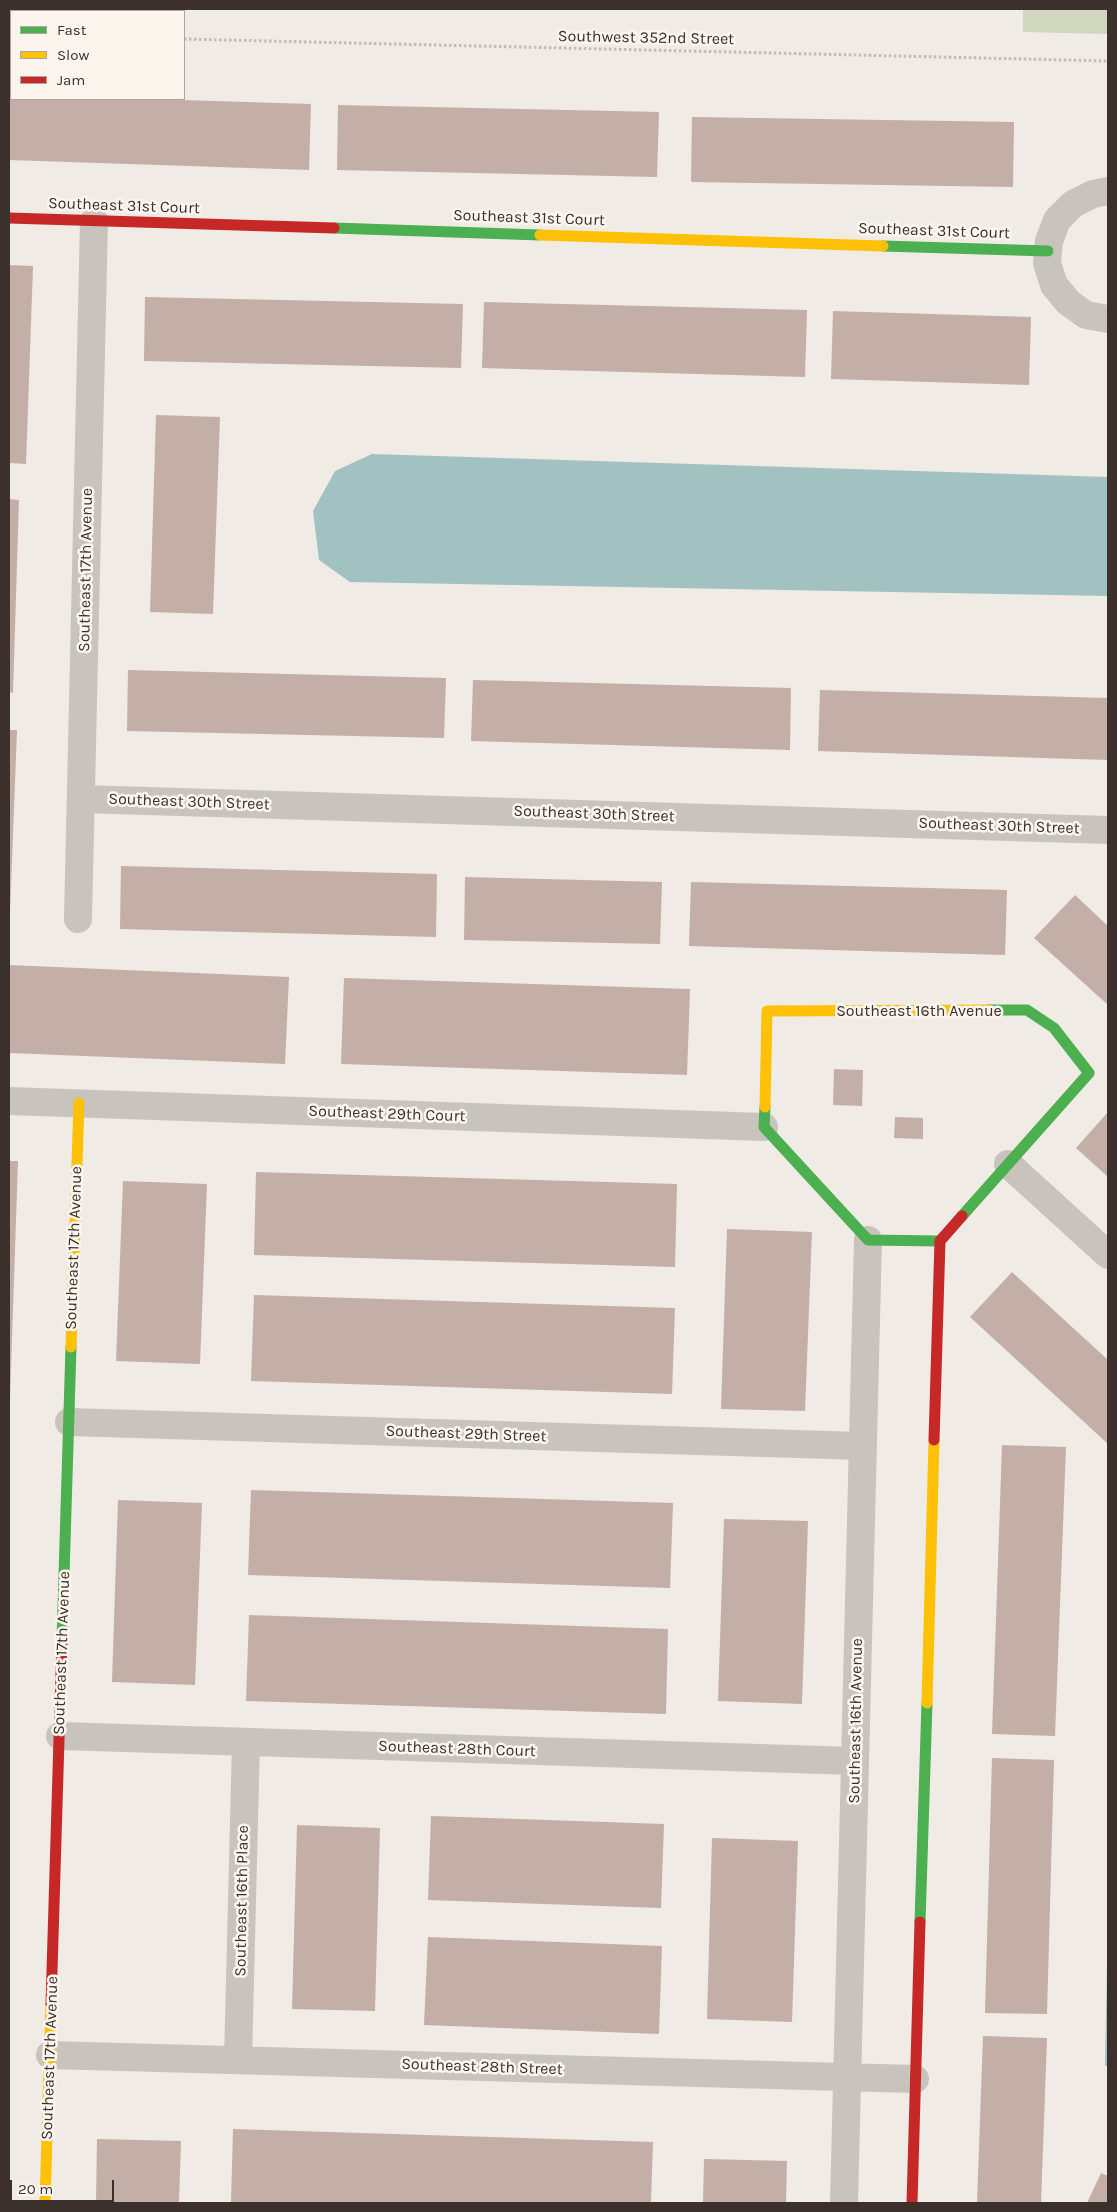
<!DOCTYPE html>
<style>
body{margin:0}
#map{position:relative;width:1117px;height:2212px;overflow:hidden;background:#f0ebe5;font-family:Karla,sans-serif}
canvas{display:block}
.frame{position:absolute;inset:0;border:10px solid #3b302b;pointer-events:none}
.legend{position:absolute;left:10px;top:10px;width:175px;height:90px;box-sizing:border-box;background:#fbf5ee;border:1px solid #aea6a0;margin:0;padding:6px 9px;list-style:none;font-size:15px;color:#3b302b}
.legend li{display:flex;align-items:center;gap:10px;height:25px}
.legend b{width:25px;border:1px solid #aea6a0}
.scale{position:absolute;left:10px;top:2180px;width:104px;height:22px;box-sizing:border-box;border:2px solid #3b302b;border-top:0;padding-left:6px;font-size:15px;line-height:18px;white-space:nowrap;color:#3b302b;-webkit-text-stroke:4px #fbf5ee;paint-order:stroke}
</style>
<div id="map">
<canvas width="1117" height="2212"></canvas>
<div class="frame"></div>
<ul class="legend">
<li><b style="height:6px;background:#4caf50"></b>Fast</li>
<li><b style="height:6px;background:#ffc107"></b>Slow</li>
<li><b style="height:6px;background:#c62828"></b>Jam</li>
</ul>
<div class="scale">20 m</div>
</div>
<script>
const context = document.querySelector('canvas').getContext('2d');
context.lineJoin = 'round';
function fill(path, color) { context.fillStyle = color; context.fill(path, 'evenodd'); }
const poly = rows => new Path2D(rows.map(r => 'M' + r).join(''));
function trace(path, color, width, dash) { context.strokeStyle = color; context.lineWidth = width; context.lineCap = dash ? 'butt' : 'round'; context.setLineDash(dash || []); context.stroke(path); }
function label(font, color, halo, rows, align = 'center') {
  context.font = font + ' Karla,sans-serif'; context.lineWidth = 5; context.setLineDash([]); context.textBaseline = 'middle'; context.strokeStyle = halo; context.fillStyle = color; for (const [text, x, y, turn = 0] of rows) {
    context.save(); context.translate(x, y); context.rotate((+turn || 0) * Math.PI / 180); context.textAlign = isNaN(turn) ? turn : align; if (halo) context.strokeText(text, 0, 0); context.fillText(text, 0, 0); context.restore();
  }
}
const green = poly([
 [1023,9,1108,9,1108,34,1023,32]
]);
const water = poly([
 [372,454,1108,477,1108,596,350,582,319,560,313,511,335,471],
 [1108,1909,1108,2067,1105,2065]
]);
const building = poly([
 [9,95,11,95,11,99,149,99,311,104,309,170,9,160],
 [338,105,659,112,657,177,337,170],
 [692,117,1014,122,1013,187,691,182],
 [9,265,33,266,26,464,9,463],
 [145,297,463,304,461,368,144,361],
 [484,302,807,310,805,377,482,368],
 [833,311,1031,317,1029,385,831,379],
 [156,415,220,417,213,614,150,612],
 [9,499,19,500,13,693,9,692],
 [128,670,446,678,444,738,127,731],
 [473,680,791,688,790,750,471,741],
 [820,690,1108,698,1108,760,818,751],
 [9,730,17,730,10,914,9,914],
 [121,866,437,874,436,937,120,929],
 [465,877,662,882,660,944,464,940],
 [691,882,1007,890,1005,955,689,946],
 [1075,895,1108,926,1108,1005,1034,938],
 [9,965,289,977,285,1064,9,1053],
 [344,978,690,989,687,1075,341,1064],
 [834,1069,863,1070,862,1106,833,1105],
 [1108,1112,1108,1177,1076,1148],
 [895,1117,923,1118,923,1139,894,1138],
 [9,1161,18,1161,10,1399,9,1399],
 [256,1172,677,1184,675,1267,254,1255],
 [123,1181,207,1184,200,1364,116,1361],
 [727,1229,812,1232,805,1411,721,1409],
 [1012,1272,1108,1360,1108,1444,970,1317],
 [254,1295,675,1308,672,1394,251,1381],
 [1002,1445,1066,1447,1055,1736,992,1734],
 [251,1490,673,1503,670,1588,248,1575],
 [118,1500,202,1503,195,1685,112,1682],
 [724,1519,808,1521,802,1704,718,1701],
 [249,1615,668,1629,666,1714,246,1701],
 [992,1758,1054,1760,1047,2014,985,2013],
 [431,1816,664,1824,661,1908,428,1900],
 [297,1825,380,1828,375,2011,292,2009],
 [712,1838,798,1841,792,2022,707,2019],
 [428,1937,662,1946,659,2034,424,2025],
 [983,2036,1047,2038,1041,2203,977,2203],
 [233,2129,653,2142,651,2203,231,2203],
 [97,2139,181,2141,179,2203,96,2203],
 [704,2159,787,2161,786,2203,703,2203],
 [1101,2173,1108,2176,1108,2203,1087,2203]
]);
const path = poly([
 [9,34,11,35],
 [184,39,1108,61]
]);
const street = poly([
 [1108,191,1093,194,1073,204,1057,220,1049,241,1047,263,1054,285,1068,302,1086,315,1108,319],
 [81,799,1108,830],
 [78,919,94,221],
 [9,1101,764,1127],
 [1008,1164,1108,1255],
 [69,1422,863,1446],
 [60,1736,855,1761],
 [50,2055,915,2079],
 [238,2060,246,1742],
 [844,2203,868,1240]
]);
const fast = poly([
 [334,228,540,235],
 [883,246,1048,251],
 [765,1107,764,1127,868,1240,940,1241],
 [962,1216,1089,1073,1054,1028,1027,1010,988,1010],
 [62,1640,71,1347],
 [920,1922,927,1703]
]);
const slow = poly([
 [540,235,883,246],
 [765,1107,767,1011,988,1010],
 [71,1347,79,1103],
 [927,1703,934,1440],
 [45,2203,51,2004]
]);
const jam = poly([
 [9,218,334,228],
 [934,1440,940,1241,962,1216],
 [51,2004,62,1640],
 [912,2203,920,1922]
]);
const streetNames = [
 ["Southwest 352nd Street",646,38,1],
 ["Southeast 31st Court",124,206,2],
 ["Southeast 31st Court",529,218,2],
 ["Southeast 31st Court",934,231,2],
 ["Southeast 17th Avenue",86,570,-89],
 ["Southeast 30th Street",189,802,2],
 ["Southeast 30th Street",594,814,2],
 ["Southeast 30th Street",999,826,2],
 ["Southeast 16th Avenue",919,1011],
 ["Southeast 29th Court",387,1114,2],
 ["Southeast 17th Avenue",74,1248,-88],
 ["Southeast 29th Street",466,1434,2],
 ["Southeast 17th Avenue",62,1653,-88],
 ["Southeast 16th Avenue",856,1721,-89],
 ["Southeast 28th Court",457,1749,2],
 ["Southeast 16th Place",242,1901,-89],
 ["Southeast 17th Avenue",50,2058,-88],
 ["Southeast 28th Street",482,2067,2]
];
fill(green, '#d1d6bf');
fill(water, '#a1c2c1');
fill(building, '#c3afa7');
trace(path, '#c2bbb6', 3, [2.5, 2.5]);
trace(street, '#c9c3be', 28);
trace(fast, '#4caf50', 11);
trace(slow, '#ffc107', 11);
trace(jam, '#c62828', 11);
label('16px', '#3b302b', '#fbf5ee', streetNames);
</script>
